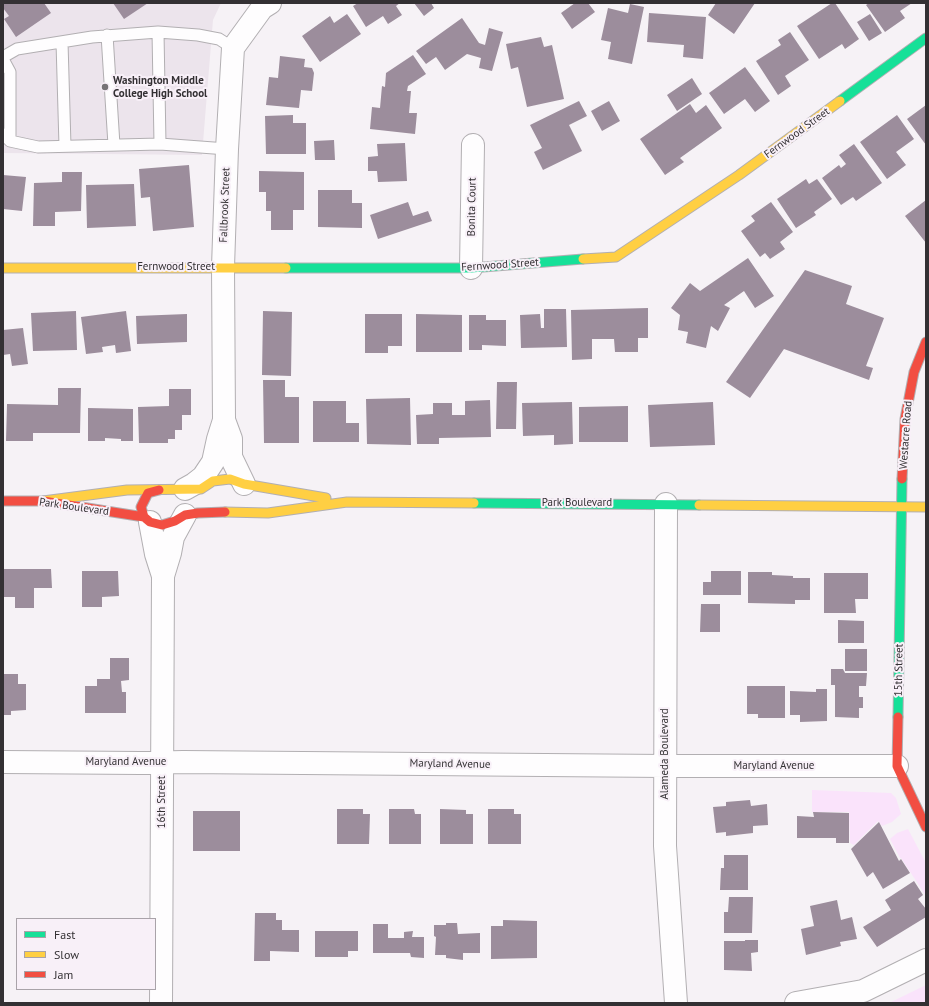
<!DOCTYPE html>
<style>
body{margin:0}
#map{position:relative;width:929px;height:1006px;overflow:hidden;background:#f6f2f6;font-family:"PT Sans",sans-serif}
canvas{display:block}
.frame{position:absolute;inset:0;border:4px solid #333033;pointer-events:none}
.legend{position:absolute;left:16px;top:918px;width:140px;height:72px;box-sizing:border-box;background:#f8f0f8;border:1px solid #a9a3a9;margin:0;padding:5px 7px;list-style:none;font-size:12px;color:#333033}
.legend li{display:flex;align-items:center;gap:8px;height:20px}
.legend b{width:20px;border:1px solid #a9a3a9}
</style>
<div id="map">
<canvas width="929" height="1006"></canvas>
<div class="frame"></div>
<ul class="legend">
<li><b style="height:5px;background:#16e098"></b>Fast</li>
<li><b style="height:5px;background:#ffcf43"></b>Slow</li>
<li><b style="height:5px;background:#f24e42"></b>Jam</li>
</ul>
</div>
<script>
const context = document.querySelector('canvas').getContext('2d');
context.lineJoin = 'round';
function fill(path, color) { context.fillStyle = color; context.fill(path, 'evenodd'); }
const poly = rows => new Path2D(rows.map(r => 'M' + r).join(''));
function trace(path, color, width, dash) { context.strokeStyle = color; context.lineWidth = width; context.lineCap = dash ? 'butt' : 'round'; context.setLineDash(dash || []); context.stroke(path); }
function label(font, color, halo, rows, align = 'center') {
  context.font = font + ' "PT Sans",sans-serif'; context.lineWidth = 4; context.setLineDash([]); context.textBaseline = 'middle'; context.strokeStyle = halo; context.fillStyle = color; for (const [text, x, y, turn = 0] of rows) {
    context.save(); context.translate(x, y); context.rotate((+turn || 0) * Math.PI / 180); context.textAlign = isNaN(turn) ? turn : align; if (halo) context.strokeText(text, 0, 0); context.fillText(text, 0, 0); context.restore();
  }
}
const built = poly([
 [3,3,221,3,213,20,202,155,3,153]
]);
const green = poly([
 [812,790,891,793,896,798,901,814,892,822,882,826,878,821,854,845,850,843,849,812,812,812],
 [908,829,926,863,926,896,901,858,900,858,890,839,897,833],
 [926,985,926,1003,889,1003]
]);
const building = poly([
 [3,3,44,3,51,13,16,37,4,19,9,16,3,8],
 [113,3,148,3,124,19],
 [358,3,400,3,396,6,402,15,388,24,383,16,366,27,353,6],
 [414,3,431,3,434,8,424,16],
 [575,3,588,3,595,12,572,29,561,13],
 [716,3,755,3,734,34,708,15],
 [832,3,835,3,859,39,845,49,842,44,819,59,797,26],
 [869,3,912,3,900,11,905,18,885,32,866,5],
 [630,4,644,7,632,64,608,59,611,42,601,40,608,8,628,13],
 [649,13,706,17,703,59,683,57,684,45,647,42],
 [347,14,361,34,320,62,302,36,330,16,334,23],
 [870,14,882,33,869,41,857,22],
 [462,18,479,43,485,45,489,28,503,32,492,71,479,68,481,58,467,54,445,70,436,57,426,64,416,51],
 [790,32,809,60,785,76,791,86,778,95,756,61,781,45,778,40],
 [541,37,544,47,552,45,564,99,527,107,518,67,511,69,506,44],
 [413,55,426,74,408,86,407,91,411,91,409,113,417,113,415,134,370,129,372,107,380,108,382,86,385,87,386,73],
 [280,56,305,59,304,67,312,68,314,73,312,91,301,90,299,108,266,105,269,77,278,78],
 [745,67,770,101,755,112,745,99,724,114,709,93],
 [692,78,702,94,677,111,667,95],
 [579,101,587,116,569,125,582,151,543,170,534,152,542,148,530,125],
 [609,101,620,121,602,131,591,111],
 [690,104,696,113,706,105,722,128,680,158,684,162,665,175,640,139],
 [926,105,926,145,907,119],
 [293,115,293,123,306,123,306,154,266,154,265,116],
 [897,115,914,139,896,152,906,165,887,179,860,142],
 [334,140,335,160,315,160,314,141],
 [405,143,407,181,378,182,377,171,368,171,368,157,378,156,377,144],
 [854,144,882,183,856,201,853,197,841,205,822,178,839,165,841,168,846,164,839,155],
 [189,165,194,227,153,231,150,197,141,198,139,169],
 [259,171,304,172,304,210,293,210,293,230,271,230,271,211,266,211,266,192,259,192],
 [62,172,82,172,81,211,55,212,55,226,33,226,34,183,62,182],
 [3,175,26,177,22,211,3,209],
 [806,179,809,184,817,179,832,199,814,212,816,215,796,228,777,199],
 [134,184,136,226,87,228,86,185],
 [318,190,352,190,352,203,362,203,362,228,318,227],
 [926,200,926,243,905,216],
 [408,202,413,216,428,211,432,221,378,239,370,215],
 [771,202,793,232,780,242,785,249,770,259,765,253,760,257,741,231,755,221,751,216],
 [748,258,774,296,755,308,744,291,724,305,730,308,718,331,711,326,706,348,686,343,688,332,678,330,680,315,671,308,690,283,700,291],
 [805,270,852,286,846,304,884,318,866,366,873,368,869,380,784,349,750,398,726,382],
 [648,308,648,338,638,338,638,352,615,352,614,339,592,339,592,359,572,360,571,310],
 [544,309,566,309,567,347,521,348,520,315,540,314,541,328,544,328],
 [76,311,77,350,33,351,31,313],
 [126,311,131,351,116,353,115,345,102,347,103,352,86,354,81,317],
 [263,311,292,312,291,376,262,375],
 [187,314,187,342,137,344,136,316],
 [365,314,402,314,402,346,388,346,388,353,365,353],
 [416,314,462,315,462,352,416,352],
 [469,315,486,315,486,320,506,320,506,346,482,345,482,350,469,350],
 [23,328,28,364,12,366,10,354,3,355,3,330],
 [263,380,285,380,285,397,299,397,299,443,264,443],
 [497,382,517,382,516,429,496,429],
 [58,388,81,388,80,433,33,433,33,441,6,441,7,404,58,405],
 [169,389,191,389,191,415,182,415,182,430,175,430,175,439,168,439,168,443,139,443,138,407,169,406],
 [410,398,411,445,367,444,366,399],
 [490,400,491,437,439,438,439,444,417,444,416,415,433,414,433,403,452,403,452,415,465,415,465,401],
 [313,401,346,401,346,423,359,423,359,442,313,442],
 [572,402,573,444,554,445,554,435,523,436,522,403],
 [713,402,715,445,650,447,648,405],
 [628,406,628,442,579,442,579,407],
 [88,408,133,409,133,441,121,441,121,439,105,438,105,441,88,441],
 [3,569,51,569,52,588,34,588,34,608,15,608,15,597,4,597],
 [82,571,118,571,119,596,102,597,102,607,82,607],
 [711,571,741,571,741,595,703,595,703,582,711,582],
 [748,572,772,572,772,575,793,576,793,578,810,578,810,600,795,600,795,604,748,603],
 [824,573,868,573,868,599,855,599,856,613,824,613],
 [701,604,720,604,720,632,700,632],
 [838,620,864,621,864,643,838,643],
 [845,649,867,649,867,671,845,671],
 [110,658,129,658,129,680,121,681,122,692,126,692,126,713,85,713,85,686,97,686,97,679,110,679],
 [831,669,843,669,845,673,867,673,866,686,859,686,859,697,863,697,863,708,859,708,859,718,835,717,835,685,831,685],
 [3,674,18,674,18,684,26,684,26,710,11,711,11,715,3,715],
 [747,686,785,686,785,718,758,718,758,714,747,714],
 [816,689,827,689,827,721,800,722,800,715,790,715,790,691,816,692],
 [750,800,751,806,767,804,768,825,753,826,753,833,726,836,726,832,716,833,713,807,726,806,726,802],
 [337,809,363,809,363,814,370,814,369,844,337,844],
 [389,809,414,809,415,814,421,814,421,844,389,844],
 [440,809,466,810,466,814,473,814,473,844,440,844],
 [488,809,514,809,514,814,521,814,521,844,488,844],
 [193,811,240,811,240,851,193,851],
 [813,812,849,813,849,843,836,843,836,838,797,838,797,816,814,817],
 [879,822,899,861,901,859,910,873,883,889,873,872,867,877,851,849],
 [724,855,748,855,748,890,720,890,721,868,724,868],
 [914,881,923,895,918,899,926,909,926,917,877,947,863,927,891,910,885,900],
 [729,897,753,897,752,933,724,933,724,912,728,912],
 [837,900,841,920,852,917,857,939,840,942,841,946,806,955,801,929,814,926,810,906],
 [255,913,276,913,276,920,282,920,282,930,299,930,299,952,270,951,270,961,254,961],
 [503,920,537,921,537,958,491,959,491,926,503,926],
 [446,923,457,923,458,934,480,933,480,953,463,953,463,960,446,958,446,955,435,955,436,937,434,936,434,925,446,925],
 [373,924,388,924,388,938,404,938,404,932,413,931,412,937,424,937,424,958,411,957,410,953,373,953],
 [315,931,358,931,358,951,348,951,348,957,315,957],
 [745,940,758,940,758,952,751,953,752,971,724,970,724,941,745,941]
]);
const lane = poly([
 [158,32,160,144],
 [107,35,114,145],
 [62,42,65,146],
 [3,57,17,49,92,37,158,32,198,35,219,39,233,48],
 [3,59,10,72,10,141],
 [3,134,10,141,38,147,160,144,227,149]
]);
const street = poly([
 [471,268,473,145],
 [244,484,231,457,231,439,224,420,223,267,227,149,233,48,262,8,270,3],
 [185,489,194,484,203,477,213,462,218,439,224,420],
 [666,504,665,846,676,1003],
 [150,522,156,554,163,576],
 [3,762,141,763,183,762,665,766,897,766],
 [161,1003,163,576,170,553,173,537,185,515],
 [796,1003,863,991,926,960]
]);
const fast = poly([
 [840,101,926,38],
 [286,268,471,268,583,259],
 [474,503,699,505],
 [898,717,902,479]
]);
const slow = poly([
 [583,259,616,257,739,175,840,101],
 [3,268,286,268],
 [43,501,127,490,201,489,213,481,230,479,244,484,326,498],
 [699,505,926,507],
 [225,512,268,513,347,502,474,503]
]);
const jam = poly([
 [902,479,905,419,914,372,926,342],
 [159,490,148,493,141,507,144,517,150,522,162,525,175,521,185,515,198,513,225,512],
 [3,501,43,501,144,517],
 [898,717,897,766,926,827]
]);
const markers = [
 [105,87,4,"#777477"]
];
const poiNames = [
 ["Washington Middle",113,81],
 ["College High School",113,94]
];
const streetNames = [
 ["Fernwood Street",797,133,-36],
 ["Fallbrook Street",225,205,-88],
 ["Bonita Court",472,207,-89],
 ["Fernwood Street",500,265,-4],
 ["Fernwood Street",176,267],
 ["Westacre Road",906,435,-86],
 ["Park Boulevard",577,503],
 ["Park Boulevard",74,507,8],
 ["15th Street",899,670,-89],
 ["Alameda Boulevard",665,754,-90],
 ["Maryland Avenue",126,762],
 ["Maryland Avenue",450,764,1],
 ["Maryland Avenue",774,766],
 ["16th Street",162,802,-90]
];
fill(built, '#ece4ec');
fill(green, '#fae3fb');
fill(building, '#9c8d9c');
trace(lane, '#b2afb2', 13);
trace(street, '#b2afb2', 24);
trace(fast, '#b2afb2', 11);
trace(slow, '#b2afb2', 11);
trace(jam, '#b2afb2', 11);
trace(lane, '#fefdfe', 11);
trace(street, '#fefdfe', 22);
trace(fast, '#16e098', 9);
trace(slow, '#ffcf43', 9);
trace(jam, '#f24e42', 9);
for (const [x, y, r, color] of markers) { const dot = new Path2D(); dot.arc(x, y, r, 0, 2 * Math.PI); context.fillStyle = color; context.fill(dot); trace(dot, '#f8f0f8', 1.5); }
label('bold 11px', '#333033', '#f8f0f8', poiNames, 'left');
label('11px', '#333033', '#f8f0f8', streetNames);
</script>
